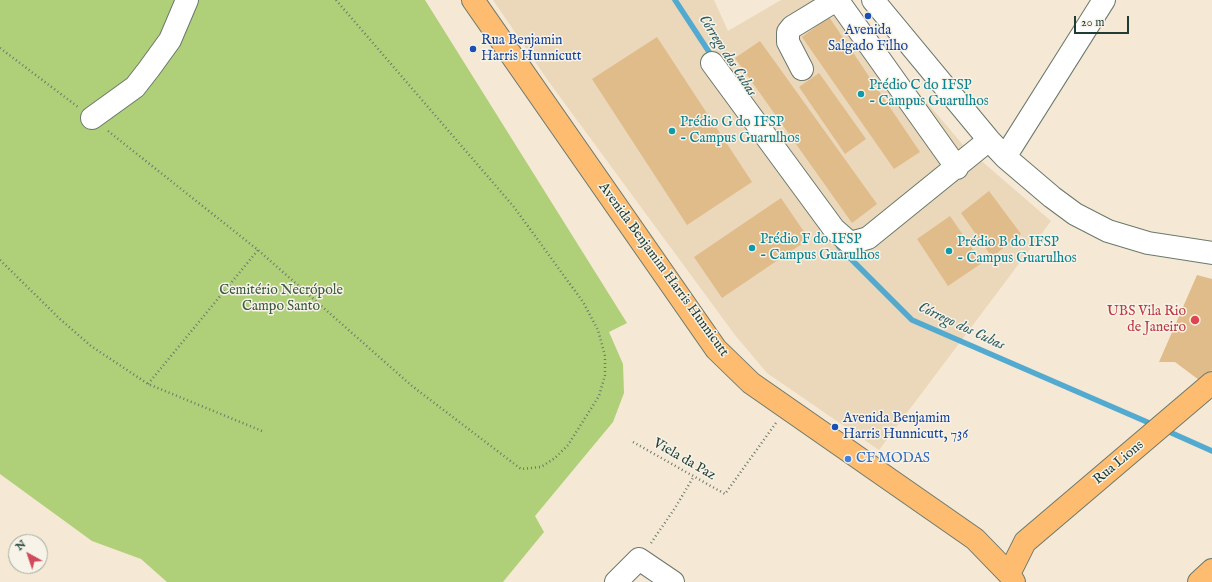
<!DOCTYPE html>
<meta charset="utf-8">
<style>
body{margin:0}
#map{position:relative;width:1212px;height:582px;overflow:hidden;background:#f5e8d4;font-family:"IM FELL English",serif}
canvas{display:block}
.north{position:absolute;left:8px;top:534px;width:40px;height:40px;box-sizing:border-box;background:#f7f3e8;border:1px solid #a1aaa0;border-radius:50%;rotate:320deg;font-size:11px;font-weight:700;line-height:16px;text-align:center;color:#1f3d34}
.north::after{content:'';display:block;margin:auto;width:14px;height:18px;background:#d1495b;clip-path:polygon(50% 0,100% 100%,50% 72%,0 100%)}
.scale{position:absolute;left:1074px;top:16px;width:55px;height:18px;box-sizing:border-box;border:2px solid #1f3d34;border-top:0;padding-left:5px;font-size:12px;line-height:14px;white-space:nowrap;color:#1f3d34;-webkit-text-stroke:3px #f7f3e8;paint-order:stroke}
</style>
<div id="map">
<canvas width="1212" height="582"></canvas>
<div class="north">N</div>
<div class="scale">20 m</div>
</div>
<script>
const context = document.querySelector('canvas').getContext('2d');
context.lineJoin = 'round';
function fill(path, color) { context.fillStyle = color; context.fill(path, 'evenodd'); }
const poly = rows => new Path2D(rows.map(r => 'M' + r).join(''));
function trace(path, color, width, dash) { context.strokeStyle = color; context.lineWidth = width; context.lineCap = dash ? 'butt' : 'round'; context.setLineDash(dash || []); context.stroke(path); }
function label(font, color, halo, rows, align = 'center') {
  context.font = font + ' "IM FELL English",serif'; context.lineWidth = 3; context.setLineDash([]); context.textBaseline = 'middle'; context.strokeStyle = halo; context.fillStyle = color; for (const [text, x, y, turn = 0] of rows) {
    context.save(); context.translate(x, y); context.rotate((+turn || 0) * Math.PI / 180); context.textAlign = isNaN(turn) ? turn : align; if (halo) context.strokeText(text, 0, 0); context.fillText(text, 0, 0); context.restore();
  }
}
const built = poly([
 [493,0,714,0,728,31,781,0,848,0,901,72,963,145,1051,221,879,450,767,373,735,335,549,82]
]);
const green = poly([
 [0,0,425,0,627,323,609,332,623,364,624,393,613,422,535,516,544,532,503,582,167,582,141,559,92,541,0,474]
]);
const stream = poly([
 [675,0,713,58],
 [839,247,912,320,1154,425],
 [1165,430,1212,451]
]);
const building = poly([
 [829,17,920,152,894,169,802,37],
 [657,37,752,182,687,225,592,79],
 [760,41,877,204,852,223,735,58],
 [819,73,866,139,845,154,799,87],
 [989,191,1021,234,992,257,961,213],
 [781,198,809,239,722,298,694,257],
 [950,216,982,263,948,286,917,239],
 [1197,275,1212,279,1212,370,1199,380,1175,362,1159,362]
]);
const path = poly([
 [0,48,78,107],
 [108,131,258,250,412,386,521,469,541,467,555,458,568,445,599,396,605,375,605,356,598,330,583,302,514,207,336,0],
 [0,260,60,319,91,346,148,384,262,431],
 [148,384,258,250],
 [633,442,725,494,776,423],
 [651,543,675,508,694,476]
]);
const minor = poly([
 [873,0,989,140,1005,157,1052,197,1075,214,1108,231,1148,243,1212,253],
 [712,63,834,229,850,243,868,238,989,140],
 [802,69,788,42,788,32,792,27,828,5,833,3,841,5,957,168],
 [92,118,135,87,149,69,170,40,187,0],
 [1005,157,1104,0],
 [616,582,639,559,673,582]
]);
const major = poly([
 [473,0,716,349,751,383,975,539,1009,574,1014,582],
 [1009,574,1025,542,1212,383],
 [1199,582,1212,570]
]);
const markers = [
 [868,16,4,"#1a4fb4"],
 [473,49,4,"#1a4fb4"],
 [861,94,4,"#0f9aa8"],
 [672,131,4,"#0f9aa8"],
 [752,248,4,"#0f9aa8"],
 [949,251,4,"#0f9aa8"],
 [1195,320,5,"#e0444e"],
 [835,427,4,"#1a4fb4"],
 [848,459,4,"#3f7fe0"]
];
const transitNames = [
 ["Avenida",868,31,"center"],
 ["Salgado Filho",868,47,"center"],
 ["Rua Benjamin",481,41],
 ["Harris Hunnicutt",481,57],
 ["Avenida Benjamim",843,419],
 ["Harris Hunnicutt, 736",843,435]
];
const cultureNames = [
 ["Prédio C do IFSP",869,86],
 ["- Campus Guarulhos",869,102],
 ["Prédio G do IFSP",680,123],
 ["- Campus Guarulhos",680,139],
 ["Prédio F do IFSP",760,240],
 ["- Campus Guarulhos",760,256],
 ["Prédio B do IFSP",957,243],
 ["- Campus Guarulhos",957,259]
];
const streetNames = [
 ["Avenida Benjamim Harris Hunnicutt",663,270,54],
 ["Viela da Paz",684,460,30],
 ["Rua Lions",1119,463,-40]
];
const parkNames = [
 ["Cemitério Necrópole",281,291],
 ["Campo Santo",281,307]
];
const healthNames = [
 ["UBS Vila Rio",1186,312],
 ["de Janeiro",1186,328]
];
const shopNames = [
 ["CF MODAS",856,459]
];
const waterNames = [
 ["Córrego dos Cubas",727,56,57],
 ["Córrego dos Cubas",961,327,25]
];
fill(built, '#ebd8ba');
fill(green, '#afd078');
trace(stream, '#53aad0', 5.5);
fill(building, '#e0bc8a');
trace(minor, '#6a796c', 24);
trace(major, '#6a796c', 24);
trace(path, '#6a796c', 2.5, [1, 3]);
trace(minor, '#fff', 22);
trace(major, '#febc70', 22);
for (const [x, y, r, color] of markers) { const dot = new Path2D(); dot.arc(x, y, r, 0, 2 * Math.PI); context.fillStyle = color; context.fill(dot); trace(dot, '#f7f3e8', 1.5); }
label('14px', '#164399', '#f7f3e8', transitNames, 'left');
label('14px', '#0d838f', '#f7f3e8', cultureNames, 'left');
label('14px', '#1f3d34', '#f7f3e8', streetNames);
label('14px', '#3c5a42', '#f7f3e8', parkNames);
label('14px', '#be3a42', '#f7f3e8', healthNames, 'right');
label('14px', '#366cbe', '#f7f3e8', shopNames, 'left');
label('italic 15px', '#2f5e63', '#f7f3e8', waterNames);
</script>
